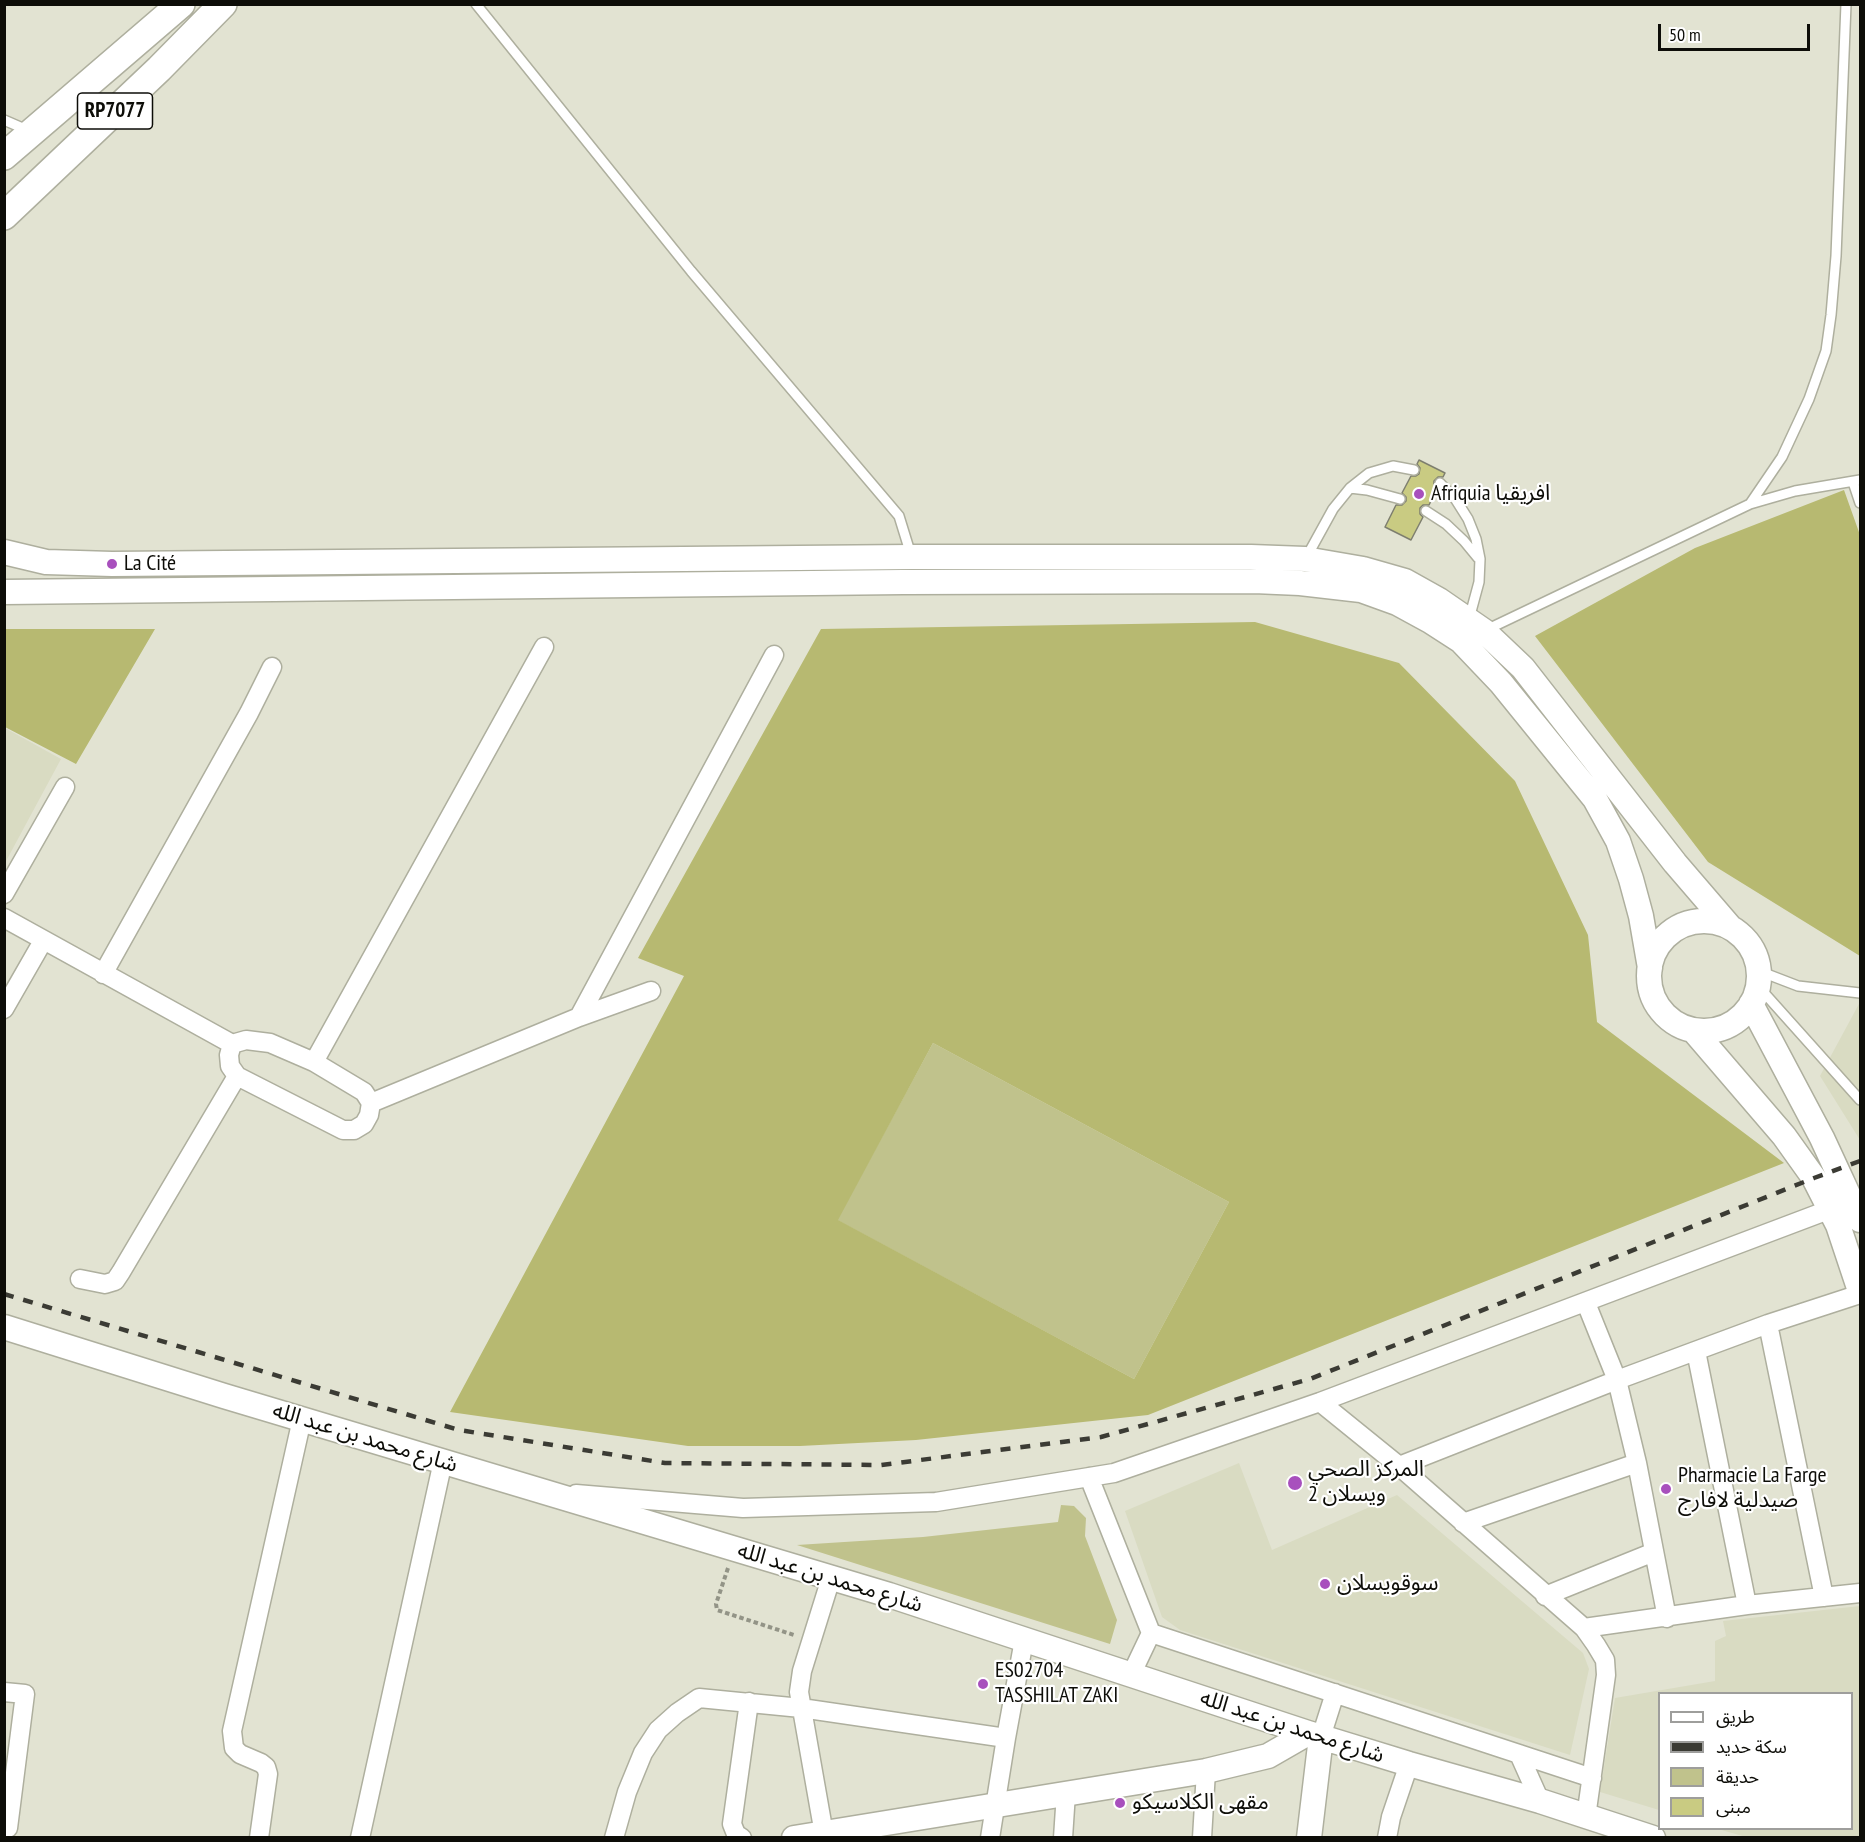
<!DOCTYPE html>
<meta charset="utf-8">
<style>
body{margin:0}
#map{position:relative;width:1865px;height:1842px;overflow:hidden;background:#e2e3d2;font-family:"PT Sans Narrow","Noto Sans Arabic",sans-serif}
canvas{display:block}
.frame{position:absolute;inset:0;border:6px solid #0d0d08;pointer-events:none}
.legend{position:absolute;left:1658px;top:1692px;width:195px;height:138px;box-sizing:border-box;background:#fff;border:2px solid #9e9e9c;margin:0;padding:8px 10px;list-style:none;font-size:18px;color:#0d0d08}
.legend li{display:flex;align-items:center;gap:12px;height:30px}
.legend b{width:30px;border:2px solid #9e9e9c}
.scale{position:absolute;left:1658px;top:24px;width:152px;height:27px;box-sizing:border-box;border:3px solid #0d0d08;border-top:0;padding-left:8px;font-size:18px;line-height:21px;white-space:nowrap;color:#0d0d08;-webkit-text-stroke:4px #fff;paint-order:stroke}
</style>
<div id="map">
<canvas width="1865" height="1842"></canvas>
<div class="frame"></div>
<ul class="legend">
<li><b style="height:8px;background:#fff"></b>طريق</li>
<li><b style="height:8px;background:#3b3b34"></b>سكة حديد</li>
<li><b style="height:16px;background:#c0c28c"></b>حديقة</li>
<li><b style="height:16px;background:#c9cb82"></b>مبنى</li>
</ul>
<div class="scale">50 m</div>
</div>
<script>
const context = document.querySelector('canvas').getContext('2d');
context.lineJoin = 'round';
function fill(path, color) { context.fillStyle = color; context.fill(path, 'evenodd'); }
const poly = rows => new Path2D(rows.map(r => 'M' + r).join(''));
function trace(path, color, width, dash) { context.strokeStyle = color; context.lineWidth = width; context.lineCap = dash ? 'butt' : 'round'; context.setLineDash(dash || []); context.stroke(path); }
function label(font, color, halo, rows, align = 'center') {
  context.font = font + ' "PT Sans Narrow","Noto Sans Arabic",sans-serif'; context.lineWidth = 4.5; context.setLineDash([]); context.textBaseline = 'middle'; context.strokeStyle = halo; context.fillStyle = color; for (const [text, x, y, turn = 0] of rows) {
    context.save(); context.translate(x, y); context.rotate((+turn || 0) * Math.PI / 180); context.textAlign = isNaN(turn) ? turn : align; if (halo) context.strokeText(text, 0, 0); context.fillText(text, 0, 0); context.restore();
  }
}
const built = poly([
 [5,728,61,759,5,863],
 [1860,1002,1860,1140,1820,1076],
 [1239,1463,1272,1550,1397,1495,1583,1653,1589,1669,1570,1755,1180,1630,1162,1617,1125,1511],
 [1860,1606,1860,1837,1746,1837,1718,1829,1852,1828,1852,1694,1660,1694,1659,1810,1600,1792,1615,1698,1715,1681,1715,1641,1726,1636,1723,1621]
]);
const green = poly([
 [933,1043,1229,1202,1134,1379,837,1220],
 [1061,1505,1074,1506,1086,1518,1085,1536,1117,1620,1110,1644,797,1545,923,1537,1058,1522]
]);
const forest = poly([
 [1844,490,1860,535,1860,956,1708,862,1535,636,1695,548],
 [1255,622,1399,663,1515,781,1588,935,1597,1022,1784,1163,1148,1415,916,1440,800,1446,688,1446,450,1412,684,976,638,958,821,629],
 [933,1043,1229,1202,1134,1379,838,1220],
 [4,629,155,629,76,764,5,727]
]);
const building = poly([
 [1419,460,1445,473,1443,477,1438,477,1434,481,1434,485,1437,489,1429,505,1423,505,1420,508,1420,514,1423,517,1411,540,1385,527,1396,505,1402,505,1406,501,1406,497,1402,493,1411,476,1416,476,1419,474,1420,468,1417,464,1419,460]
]);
const path = poly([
 [728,1568,716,1604,717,1610,794,1635]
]);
const lane = poly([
 [476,4,691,271,899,516,911,555],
 [4,120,27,130],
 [1853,482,1860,503],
 [1440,483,1456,500,1468,519,1476,539,1480,559,1479,582,1469,619],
 [1350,488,1367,490,1400,499],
 [1750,504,1782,457,1809,399,1826,351,1831,315,1836,256,1846,4],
 [1426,511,1446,524,1464,541,1478,558],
 [1306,558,1333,509,1350,488,1369,473,1393,466,1414,470],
 [1486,630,1750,504,1795,491,1860,480],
 [1759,971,1798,986,1860,993],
 [1758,986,1860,1100]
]);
const street = poly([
 [4,894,65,787],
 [4,918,232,1044,246,1040,270,1043,314,1062,364,1092,371,1103,579,1017,651,991],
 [103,974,249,713,272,667],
 [4,1009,43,941],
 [579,1017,774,655],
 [314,1062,544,647],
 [237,1076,343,1130,354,1130,364,1124,369,1115,371,1103],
 [80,1279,105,1284,115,1281,121,1272,237,1076,230,1066,229,1055,232,1044],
 [1586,1303,1617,1380,1768,1324],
 [1696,1351,1747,1605],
 [1320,1402,1399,1466,1584,1628,1596,1645,1605,1660,1606,1675,1586,1817],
 [1399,1466,1617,1380,1637,1463,1667,1618],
 [1089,1477,1151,1633,1592,1778],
 [576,1494,743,1508,936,1502,1114,1473,1320,1402,1831,1209],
 [1463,1523,1637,1463],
 [1545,1596,1654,1552],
 [1824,1597,1768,1324,1860,1294],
 [1584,1628,1747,1605,1860,1593],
 [1131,1675,1151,1633],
 [4,1692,25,1694,8,1828,4,1828],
 [1321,1737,1335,1693],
 [1519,1754,1540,1801],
 [824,1834,799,1692,802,1671,831,1578],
 [259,1838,268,1774,266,1767,261,1763,240,1754,234,1748,232,1731,302,1419],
 [360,1838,443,1461],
 [614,1838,627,1792,643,1753,658,1730,677,1713,699,1698,801,1708,1006,1738],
 [742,1838,736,1834,732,1824,749,1702],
 [990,1838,1006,1738,1024,1640],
 [1063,1838,1066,1793],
 [1202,1838,1206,1771],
 [1387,1838,1391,1817,1409,1764]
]);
const secondary = poly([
 [4,552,46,562,112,564,912,557,1251,557,1305,559,1363,569,1405,581,1439,600,1484,631,1523,668,1675,863,1730,927],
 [4,592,903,582,1254,581,1300,583,1361,590,1397,603,1430,621,1461,641,1501,683,1595,799,1618,841,1631,879,1641,916,1650,968],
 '1649 976a55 55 0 1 1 110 0a55 55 0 1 1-110 0Z',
 [1751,1004,1822,1138,1860,1220],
 [1693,1030,1784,1136,1814,1178,1838,1225,1860,1291],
 [4,1327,224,1396,889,1595,1308,1733,1409,1764,1540,1801,1653,1838],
 [794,1838,1206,1771,1268,1756,1308,1733],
 [1309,1838,1321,1737]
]);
const primary = poly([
 [4,156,181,4],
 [4,216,159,69,223,4]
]);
const rail = poly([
 [4,1294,459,1430,665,1463,881,1465,1101,1437,1310,1379,1814,1178,1860,1161]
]);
const markers = [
 [1419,494,6,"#a850bd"],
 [112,564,6,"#a850bd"],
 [1295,1483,8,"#a850bd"],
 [1666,1489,6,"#a850bd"],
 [1325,1584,6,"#a850bd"],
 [983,1684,6,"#a850bd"],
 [1120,1803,6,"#a850bd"]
];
const shields = [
 [115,111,75]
];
const shieldNames = [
 ["RP7077",115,111]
];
const poiNames = [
 ["Afriquia افريقيا",1431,494],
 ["La Cité",124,564],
 ["المركز الصحي",1308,1470],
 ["ويسلان 2",1308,1495],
 ["Pharmacie La Farge",1678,1476],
 ["صيدلية لافارج",1678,1501],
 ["سوقويسلان",1337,1584],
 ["ES02704",995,1671],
 ["TASSHILAT ZAKI",995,1696],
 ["مقهى الكلاسيكو",1132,1803]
];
const streetNames = [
 ["شارع محمد بن عبد الله",365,1438,17],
 ["شارع محمد بن عبد الله",830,1578,17],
 ["شارع محمد بن عبد الله",1292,1727,18]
];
fill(built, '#d9dbc2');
fill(green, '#c0c28c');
fill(forest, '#b7b971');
fill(building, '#c9cb82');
trace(building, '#7e7f6f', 1.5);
trace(lane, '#aeaf9e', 12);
trace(street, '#aeaf9e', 21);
trace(secondary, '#aeaf9e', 27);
trace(primary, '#aeaf9e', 30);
trace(path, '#939487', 4, [4.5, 3]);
trace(lane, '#fff', 9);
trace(street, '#fff', 18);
trace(secondary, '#fff', 24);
trace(primary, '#fff', 27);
trace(rail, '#3b3b34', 4.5, [10, 10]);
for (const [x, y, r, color] of markers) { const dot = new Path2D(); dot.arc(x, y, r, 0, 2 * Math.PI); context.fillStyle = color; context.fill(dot); trace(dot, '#fff', 2); }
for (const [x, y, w] of shields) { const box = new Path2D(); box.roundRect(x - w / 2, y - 18, w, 36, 4.5); context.fillStyle = '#fff'; context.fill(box); trace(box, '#0d0d08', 1.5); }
label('bold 21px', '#0d0d08', null, shieldNames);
label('22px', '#0d0d08', '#fff', poiNames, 'left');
label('22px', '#0d0d08', '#fff', streetNames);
</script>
